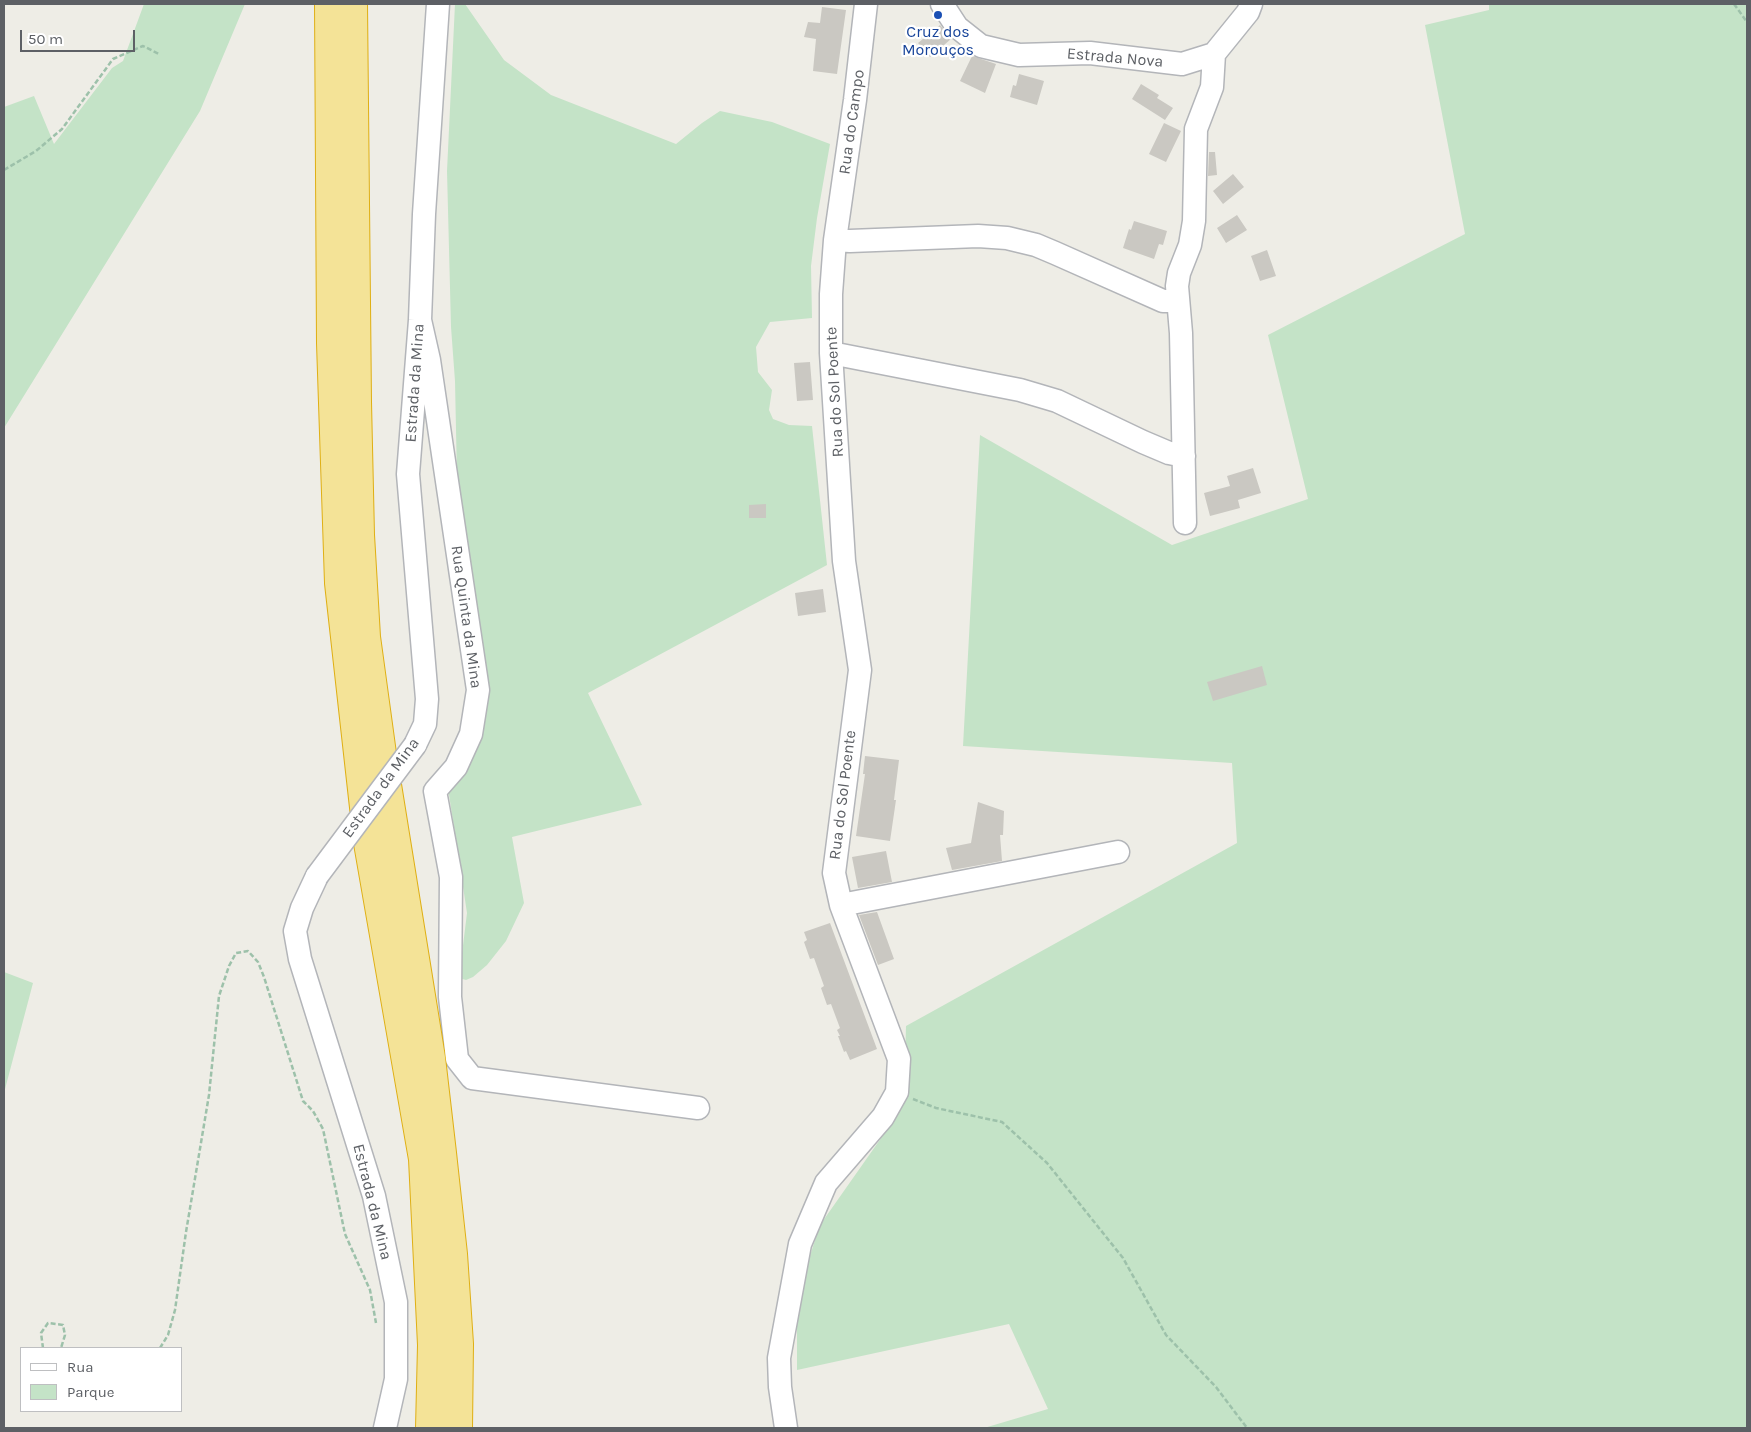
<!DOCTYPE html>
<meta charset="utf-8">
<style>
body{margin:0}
#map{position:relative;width:1751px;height:1432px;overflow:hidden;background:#eeede6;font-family:Karla,sans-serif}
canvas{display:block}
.frame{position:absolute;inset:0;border:5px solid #5d6065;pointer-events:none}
.legend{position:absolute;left:20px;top:1347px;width:162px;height:65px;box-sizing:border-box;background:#fff;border:1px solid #bebfc1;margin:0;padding:6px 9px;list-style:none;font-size:15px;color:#5d6065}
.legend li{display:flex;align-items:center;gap:10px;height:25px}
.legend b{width:25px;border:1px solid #bebfc1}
.scale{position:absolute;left:20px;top:30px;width:115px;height:22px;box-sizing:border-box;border:2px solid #5d6065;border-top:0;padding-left:6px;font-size:15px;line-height:18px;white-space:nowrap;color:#5d6065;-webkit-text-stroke:4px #fff;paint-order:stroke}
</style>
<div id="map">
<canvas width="1751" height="1432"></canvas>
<div class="frame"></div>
<ul class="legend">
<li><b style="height:6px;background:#fff"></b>Rua</li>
<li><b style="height:14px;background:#c4e3c7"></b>Parque</li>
</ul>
<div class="scale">50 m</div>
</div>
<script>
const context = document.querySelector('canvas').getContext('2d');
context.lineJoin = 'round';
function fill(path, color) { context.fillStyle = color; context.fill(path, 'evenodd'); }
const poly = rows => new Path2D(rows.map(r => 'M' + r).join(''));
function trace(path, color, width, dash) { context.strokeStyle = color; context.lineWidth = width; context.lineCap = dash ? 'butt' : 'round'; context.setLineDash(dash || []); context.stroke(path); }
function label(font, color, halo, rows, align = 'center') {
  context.font = font + ' Karla,sans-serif'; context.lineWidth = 4.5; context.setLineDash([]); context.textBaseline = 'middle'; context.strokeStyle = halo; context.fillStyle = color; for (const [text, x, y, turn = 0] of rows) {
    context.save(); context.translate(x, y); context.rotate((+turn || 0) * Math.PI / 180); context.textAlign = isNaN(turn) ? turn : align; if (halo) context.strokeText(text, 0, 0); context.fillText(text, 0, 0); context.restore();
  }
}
const green = poly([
 [144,4,245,4,200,111,4,428,4,107,34,96,54,144,112,68,123,61],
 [455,4,465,4,504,60,551,95,676,144,702,123,720,111,772,122,830,144,817,218,811,266,812,318,770,322,756,347,758,372,772,390,769,410,773,419,789,425,812,426,827,565,588,693,642,805,512,837,524,903,506,941,487,965,473,977,466,980,459,978,467,913,448,788,478,737,458,527,455,381,451,327,447,171],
 [1489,4,1747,4,1747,1428,984,1428,1048,1409,1009,1324,797,1370,797,1323,804,1274,820,1225,891,1124,905,1066,906,1026,1237,843,1232,763,963,746,980,435,1172,545,1308,499,1268,335,1465,234,1425,25,1489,10],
 [4,972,33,983,4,1093]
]);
const building = poly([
 [822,7,846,10,837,74,813,71,816,39,804,37,808,22,820,23],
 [940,25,951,39,930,57,918,43],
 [972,56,996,64,985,93,960,81],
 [1019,74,1044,81,1037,105,1010,97,1013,85,1016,86],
 [1141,84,1159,95,1157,98,1173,108,1165,120,1132,99],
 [1164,123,1181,131,1166,162,1149,154],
 [1209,152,1215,152,1217,175,1208,176],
 [1233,174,1244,187,1223,204,1213,191],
 [1237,215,1247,230,1226,243,1217,228],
 [1134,221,1167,231,1163,245,1159,244,1154,259,1123,248,1129,229,1131,230],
 [1267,250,1276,276,1260,281,1251,256],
 [810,362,813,400,797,401,794,363],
 [1253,468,1261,493,1238,500,1240,508,1210,516,1204,493,1230,486,1227,476],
 [766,504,766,518,749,518,749,505],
 [823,589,826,612,798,616,795,593],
 [1262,666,1267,685,1213,701,1207,682],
 [865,756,899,760,894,800,896,800,890,841,856,836,865,774,863,774],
 [978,802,1004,811,1003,835,1000,835,1002,861,952,870,946,848,971,843],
 [886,851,892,882,858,888,852,857],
 [877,912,894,959,878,965,859,915],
 [830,923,877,1049,850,1060,846,1051,844,1052,838,1036,840,1036,837,1030,840,1028,831,1004,827,1005,821,988,824,986,814,958,810,959,804,942,807,940,804,932]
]);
const path = poly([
 [1734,4,1747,22],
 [4,170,36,151,62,129,113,59,143,46,159,54],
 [913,1099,936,1108,1002,1122,1047,1163,1123,1258,1166,1335,1216,1387,1247,1428],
 [43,1348,41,1333,48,1323,63,1325,65,1335,61,1348],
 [160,1348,168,1335,175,1310,186,1232,209,1095,219,996,229,966,236,953,248,951,258,962,264,977,303,1101,313,1111,323,1129,345,1234,370,1290,376,1323]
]);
const minor = poly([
 [942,4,957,27,981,46,1019,55,1090,53,1182,64,1214,54,1248,12,1251,4],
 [835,240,850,241,978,236,1007,238,1036,245,1055,253,1163,301,1178,301],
 [420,320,429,360,478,690,471,734,456,767,435,791,451,877,450,997,457,1059,472,1078,698,1108],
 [831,353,1020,390,1057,401,1143,442,1169,453,1184,456],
 [1185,523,1181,333,1177,286,1179,273,1190,245,1194,221,1196,129,1212,87,1214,54],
 [415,745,425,724,427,699,408,474,420,320,424,214,438,4],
 [317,876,302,908,295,931,300,959,374,1196,396,1302,396,1379,385,1428],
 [841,905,1118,852],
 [786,1428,780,1387,779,1358,800,1244,826,1183,883,1117,897,1092,899,1059,841,905,834,873,860,670,844,561,831,353,831,294,835,240,855,100,866,4]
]);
const highway = poly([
 [329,4,331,343,339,583,368,843,423,1159,432,1345,430,1428],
 [353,4,357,402,360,535,366,637,382,754,431,1058,442,1153,453,1254,459,1344,458,1428]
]);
const minorBridge = poly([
 [317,876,415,745]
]);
const markers = [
 [938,15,5,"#1a4fb4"]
];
const transitNames = [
 ["Cruz dos",938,32],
 ["Morouços",938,50]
];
const streetNames = [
 ["Estrada Nova",1115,58,5],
 ["Rua do Campo",852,122,-82],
 ["Estrada da Mina",415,383,-86],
 ["Rua do Sol Poente",835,392,-93],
 ["Rua Quinta da Mina",466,617,82],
 ["Estrada da Mina",381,788,-54],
 ["Rua do Sol Poente",843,795,-83],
 ["Estrada da Mina",372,1202,76]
];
fill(green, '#c4e3c7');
fill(building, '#cac8c2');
trace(minor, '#b3b5b9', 25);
trace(highway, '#dfaf14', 30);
trace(path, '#9dc1aa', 2.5, [5, 2.5]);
trace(minor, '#fff', 22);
trace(highway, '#f4e397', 28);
trace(minorBridge, '#b3b5b9', 25, []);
trace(minorBridge, '#fff', 22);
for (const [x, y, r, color] of markers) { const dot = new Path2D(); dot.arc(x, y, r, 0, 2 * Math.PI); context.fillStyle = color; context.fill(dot); trace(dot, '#fff', 2); }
label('16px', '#164399', '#fff', transitNames);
label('16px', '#5d6065', '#fff', streetNames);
</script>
